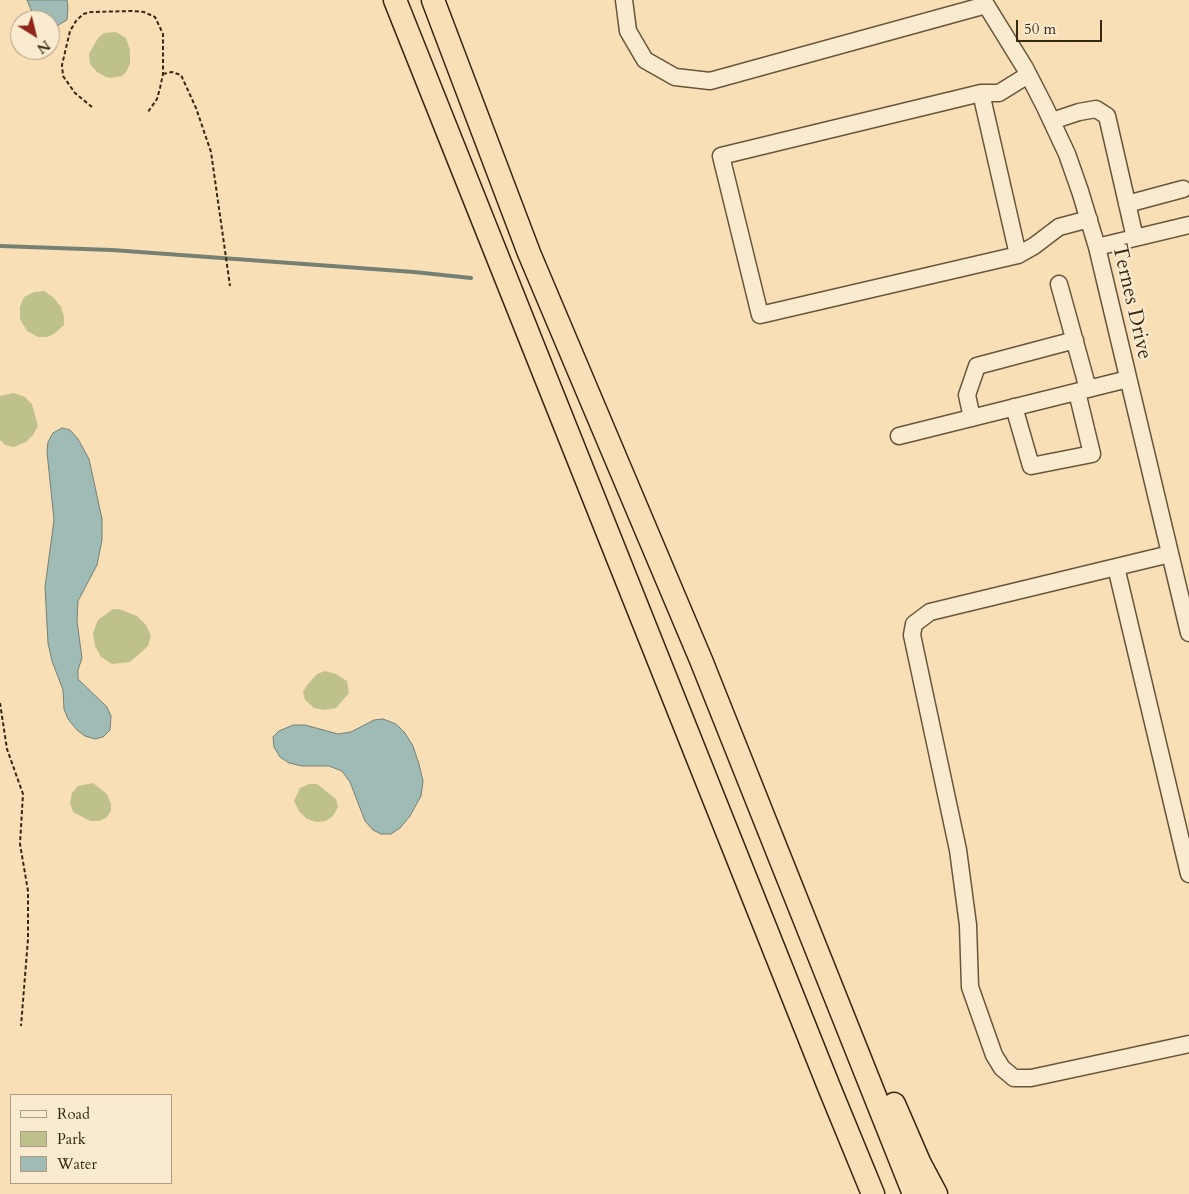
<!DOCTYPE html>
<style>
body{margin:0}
#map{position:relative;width:1189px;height:1194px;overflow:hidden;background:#f8dfb6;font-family:Cardo,serif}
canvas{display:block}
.legend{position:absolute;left:10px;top:1094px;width:162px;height:90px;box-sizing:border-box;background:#faead0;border:1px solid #ac9c84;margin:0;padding:6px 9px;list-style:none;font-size:15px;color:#372813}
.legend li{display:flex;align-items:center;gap:10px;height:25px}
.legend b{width:25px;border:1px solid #ac9c84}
.north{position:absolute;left:10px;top:10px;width:50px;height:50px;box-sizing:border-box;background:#faead0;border:1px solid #ac9c84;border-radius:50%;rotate:144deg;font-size:14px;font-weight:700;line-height:20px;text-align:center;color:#372813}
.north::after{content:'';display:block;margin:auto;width:18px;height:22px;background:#8f2418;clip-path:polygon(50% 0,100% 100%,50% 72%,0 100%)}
.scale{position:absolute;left:1016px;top:20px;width:86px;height:22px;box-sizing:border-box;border:2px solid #372813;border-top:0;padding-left:6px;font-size:15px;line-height:18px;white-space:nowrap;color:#372813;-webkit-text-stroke:4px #faead0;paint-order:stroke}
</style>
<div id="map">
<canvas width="1189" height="1194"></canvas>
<ul class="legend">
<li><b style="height:6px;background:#faead0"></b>Road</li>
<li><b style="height:14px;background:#bfc18d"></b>Park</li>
<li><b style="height:14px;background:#9fbbb5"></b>Water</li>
</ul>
<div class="north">N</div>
<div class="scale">50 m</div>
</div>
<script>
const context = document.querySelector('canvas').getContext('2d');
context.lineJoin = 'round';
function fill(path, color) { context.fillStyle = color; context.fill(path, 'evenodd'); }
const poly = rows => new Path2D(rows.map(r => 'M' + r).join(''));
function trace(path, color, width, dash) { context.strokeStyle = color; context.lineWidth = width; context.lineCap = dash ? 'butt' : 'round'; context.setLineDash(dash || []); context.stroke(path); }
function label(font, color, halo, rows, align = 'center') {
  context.font = font + ' Cardo,serif'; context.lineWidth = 4.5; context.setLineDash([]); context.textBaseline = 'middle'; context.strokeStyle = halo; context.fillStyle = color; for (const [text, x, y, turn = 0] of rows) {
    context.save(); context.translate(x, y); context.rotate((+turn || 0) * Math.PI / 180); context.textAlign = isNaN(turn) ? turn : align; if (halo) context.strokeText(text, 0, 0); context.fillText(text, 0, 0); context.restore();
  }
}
const green = poly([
 [116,32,126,38,130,50,130,64,126,72,122,76,111,78,106,77,97,72,90,64,89,54,98,38,104,33],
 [44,291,53,297,61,307,64,317,64,325,54,334,47,337,38,337,27,331,20,319,20,307,24,297,34,292],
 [14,393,25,397,32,404,38,426,33,435,26,442,14,447,5,445,0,440,0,396],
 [113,609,119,609,137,616,146,625,151,636,148,646,130,662,112,664,101,657,95,646,93,633,98,620],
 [325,671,336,674,347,681,349,693,336,708,325,710,314,708,305,700,303,692,307,685,317,674],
 [93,783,107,794,111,804,111,811,106,818,99,821,90,821,73,812,70,803,72,793,78,786],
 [309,784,317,784,336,799,338,807,333,816,326,821,317,822,307,819,299,811,294,801,300,788]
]);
const water = poly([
 [27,0,67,0,68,8,67,20,55,27,50,26,50,20,38,20,34,17,27,0],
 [62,428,70,430,78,439,89,459,102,519,102,540,97,565,78,601,77,621,82,658,78,670,78,679,107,707,111,716,110,730,103,737,95,739,85,736,77,730,68,719,64,709,63,690,52,661,48,643,45,587,54,520,47,452,48,442,53,433,62,428],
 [383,719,396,724,405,733,413,746,419,764,423,781,421,796,410,816,400,828,391,834,381,834,373,830,365,821,350,782,342,771,329,766,302,766,289,763,280,757,274,747,273,737,279,731,293,725,305,725,338,734,351,732,374,720,383,719]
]);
const stream = poly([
 [0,246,112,250,414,272,471,278]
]);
const path = poly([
 [163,74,172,72,181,75,196,108,211,152,230,286],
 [92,107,75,93,63,76,62,65,70,31,76,21,83,14,91,12,132,11,144,12,155,17,163,34,163,74,160,88,157,99,148,112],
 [0,703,7,749,23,794,20,844,28,891,28,939,21,1026]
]);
const minor = poly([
 [624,0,628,31,645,60,675,77,710,81,986,5],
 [983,0,1025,68,1045,107,1067,154,1080,191,1097,247,1189,633],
 [1028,75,999,93,981,93,721,156,760,315,1018,255,1034,246,1059,227,1089,219],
 [981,93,1018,255],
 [1052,121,1079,112,1096,109,1107,116,1135,238],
 [1127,204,1183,189],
 [1097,247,1189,225],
 [1059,284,1088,389],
 [1014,407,1031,466,1092,454,1077,392],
 [972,418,967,395,977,366,1075,340],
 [899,436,1128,379],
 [1170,554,930,612,914,624,912,635,958,850,968,925,970,987,994,1055,1002,1068,1014,1078,1031,1078,1189,1044],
 [1116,567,1189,874]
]);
const highway = poly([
 [395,0,829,1087,873,1194],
 [433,0,529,253,701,660,914,1194],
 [894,1104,920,1164,936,1194]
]);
const streetNames = [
 ["Ternes Drive",1131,302,77]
];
fill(green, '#bfc18d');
fill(water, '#9fbbb5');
trace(water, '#758074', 1);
trace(stream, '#758074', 4);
trace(minor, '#67563c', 19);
trace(highway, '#372813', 25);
trace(path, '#372813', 2, [4, 2.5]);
trace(minor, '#faead0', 16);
trace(highway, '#f8dfb6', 22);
label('21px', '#372813', '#faead0', streetNames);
</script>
